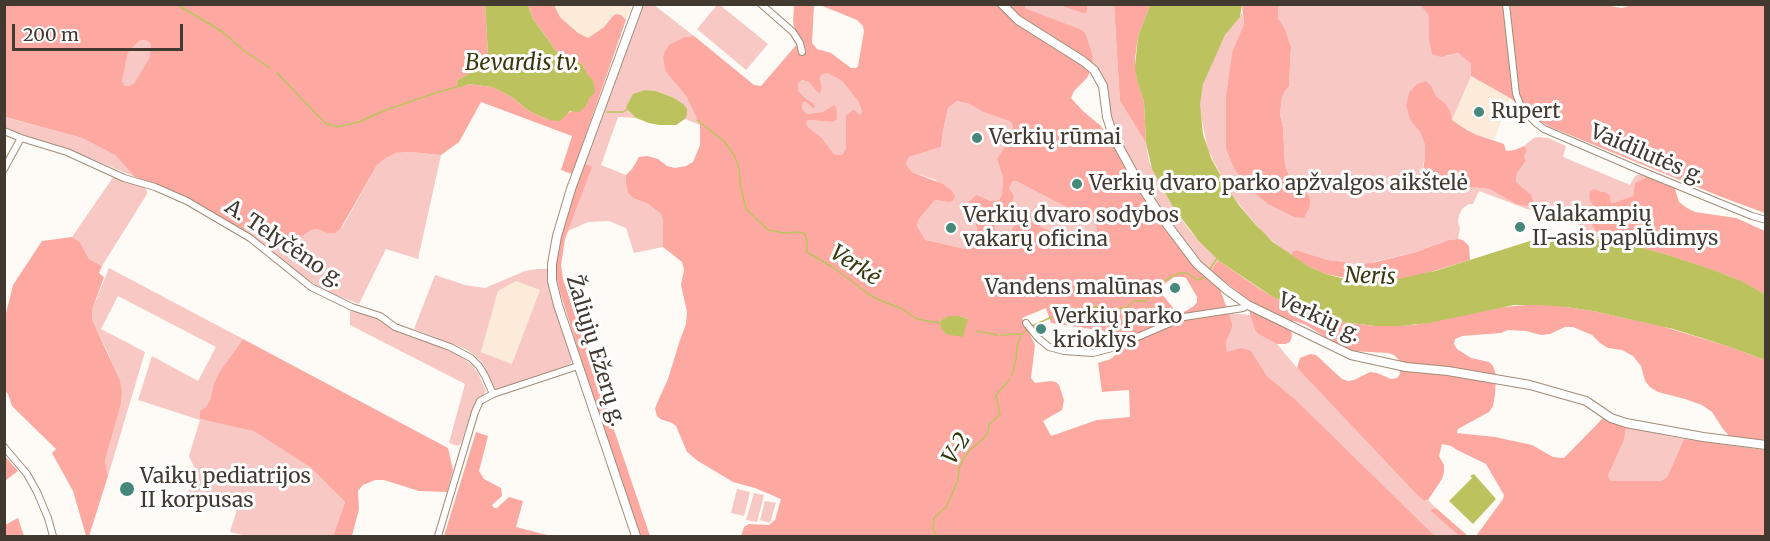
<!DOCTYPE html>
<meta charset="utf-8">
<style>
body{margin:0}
#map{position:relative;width:1770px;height:541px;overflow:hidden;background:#fefaf5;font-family:Merriweather,serif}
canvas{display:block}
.frame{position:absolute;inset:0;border:6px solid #423930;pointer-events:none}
.scale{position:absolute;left:12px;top:24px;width:171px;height:27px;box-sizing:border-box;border:3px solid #423930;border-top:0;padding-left:8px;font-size:18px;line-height:21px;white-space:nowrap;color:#423930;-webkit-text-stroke:4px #fff;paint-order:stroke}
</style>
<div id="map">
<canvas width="1770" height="541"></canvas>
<div class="frame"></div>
<div class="scale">200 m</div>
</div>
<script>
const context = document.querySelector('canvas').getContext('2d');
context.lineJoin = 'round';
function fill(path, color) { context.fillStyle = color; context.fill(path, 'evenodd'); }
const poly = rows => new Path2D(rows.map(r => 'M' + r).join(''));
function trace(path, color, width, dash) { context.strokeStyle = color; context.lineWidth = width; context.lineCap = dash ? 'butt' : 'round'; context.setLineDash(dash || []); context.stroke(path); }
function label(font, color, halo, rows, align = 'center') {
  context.font = font + ' Merriweather,serif'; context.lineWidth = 6; context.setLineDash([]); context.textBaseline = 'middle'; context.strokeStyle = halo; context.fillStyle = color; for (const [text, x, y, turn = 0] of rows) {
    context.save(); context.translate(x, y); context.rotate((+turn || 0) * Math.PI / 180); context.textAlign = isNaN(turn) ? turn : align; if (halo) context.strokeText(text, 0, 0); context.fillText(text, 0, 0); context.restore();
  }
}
const built = poly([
 [554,5,632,5,626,20,621,15,616,14,613,16,604,27,588,38,578,33,560,17],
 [1471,76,1510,98,1494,140,1477,135,1452,120],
 [516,281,540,290,512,364,481,352,498,291]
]);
const green = poly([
 [642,5,654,5,694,36,685,37,666,72,686,96,700,125,685,119,687,115,672,97,656,91,645,90,633,95,628,103,629,111,636,118,618,117,601,165,626,175,626,183,633,198,648,204,661,214,663,222,663,247,634,253,626,228,609,221,588,222,568,231,591,167,584,163],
 [717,5,720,5,768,44,746,70,697,29],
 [1025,5,1059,5,1085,14,1087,11,1087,5,1114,5,1120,101,1146,143,1149,162,1173,207,1190,231,1219,261,1216,263,1211,271,1202,266,1188,250,1134,169,1113,124,1080,29,1025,8],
 [1281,5,1420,5,1428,13,1429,22,1429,39,1447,56,1458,53,1471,64,1471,76,1452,120,1445,103,1436,96,1432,87,1406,106,1410,120,1420,132,1425,145,1425,154,1423,167,1448,188,1471,187,1489,189,1516,204,1521,188,1516,182,1517,173,1526,161,1524,156,1526,150,1524,146,1534,138,1538,137,1548,138,1566,146,1563,157,1630,185,1635,176,1640,174,1656,178,1635,184,1633,196,1612,203,1610,200,1601,212,1601,216,1593,222,1594,228,1600,238,1584,237,1579,225,1566,218,1527,209,1479,191,1473,204,1469,204,1463,208,1459,215,1458,222,1460,228,1458,239,1449,240,1416,252,1369,263,1351,263,1328,260,1296,250,1293,251,1293,257,1264,234,1238,203,1227,188,1208,150,1200,111,1200,97,1205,77,1225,35,1242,13,1244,24,1232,52,1226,95,1226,149,1298,182,1289,176,1285,165,1283,127,1280,114,1282,97,1285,91,1289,87,1291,47,1285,29,1278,18,1278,7],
 [145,40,150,43,151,47,149,60,134,83,129,86,125,86,122,81,128,53,139,41],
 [827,73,842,81,858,101,862,113,861,115,846,116,846,148,843,154,838,155,834,154,822,138,808,127,806,123,808,120,834,122,834,105,822,112,807,114,803,110,802,105,803,102,813,103,804,97,798,90,798,84,802,80,809,82,816,91,822,88,820,80,822,75],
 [957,101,971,104,983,112,1009,121,1013,125,1013,133,997,159,1003,178,1002,194,999,200,990,201,975,222,977,229,973,246,966,249,924,240,917,226,919,219,935,200,948,202,936,180,912,172,906,164,909,157,941,147,943,131,948,108],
 [4,117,82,138,115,155,135,177,85,156,20,134,5,127],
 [410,152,441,155,418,259,386,249,359,304,326,291,305,278,269,249,243,230,258,224,261,226,267,236,297,240,311,230,317,229,327,233,342,228,377,165,386,158,396,153],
 [114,176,144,187,147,191,147,194,102,266,89,259,80,242,72,237],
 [1013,181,1016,181,1093,221,1098,227,1097,232,1089,235,1054,230,1050,231,1041,228,1010,239,1004,240,1000,239,996,233,995,227,998,217,1010,206,1014,195,1009,188],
 [109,268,243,339,220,371,214,383,210,400,200,419,254,430,310,467,345,502,333,536,247,536,230,532,237,509,188,494,194,467,189,456,200,420,138,400,152,356,198,381,216,347,118,296,101,329,145,352,108,476,105,461,121,404,122,394,109,355,92,319,92,310],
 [537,269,548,269,550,284,572,358,571,363,567,366,495,390,482,362,473,354,465,349,414,329,435,275,465,285,485,288,525,271],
 [516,281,540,290,512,364,481,352,498,291],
 [350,311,369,314,377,317,396,331,432,343,460,356,472,365,478,373,486,391,471,413,461,443,458,446,449,443,465,384,350,325],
 [1228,313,1250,315,1255,330,1258,334,1277,344,1297,368,1418,496,1424,501,1428,500,1436,508,1431,510,1459,536,1435,536,1295,399,1267,376,1251,352,1227,352,1226,342,1232,328,1232,323],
 [1626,427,1684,439,1667,477,1661,481,1611,481,1608,476,1624,440],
 [737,489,750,492,744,516,731,513],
 [754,493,764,495,757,522,746,520],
 [765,501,776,503,770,523,760,520]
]);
const forest = poly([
 [1599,4,1622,8,1633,4,1765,5,1764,8,1766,9,1765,213,1724,198,1550,127,1534,118,1510,98,1471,76,1471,64,1458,53,1441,57,1432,54,1429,39,1429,22,1428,14,1420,5],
 [4,5,485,5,488,53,487,63,458,80,462,87,469,84,492,87,512,97,529,111,549,120,586,106,593,88,582,64,557,52,533,19,528,5,554,5,560,17,578,33,588,38,604,27,613,16,616,14,621,15,626,20,572,174,561,170,572,136,481,102,459,142,441,155,410,152,396,153,386,158,377,165,341,228,335,233,327,233,317,229,311,230,297,240,283,243,270,239,261,225,253,225,243,230,178,193,135,177,115,155,82,138,5,117],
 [145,40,150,43,151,48,149,59,134,83,129,86,125,86,122,81,128,53,139,41],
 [794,5,814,5,812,43,817,49,831,53,851,68,856,68,858,66,864,31,863,26,857,20,820,5,1025,5,1025,8,1080,29,1085,33,1092,53,1093,66,1087,78,1074,91,1071,98,1083,111,1101,126,1158,219,1197,270,1220,289,1232,323,1232,328,1226,342,1227,352,1241,348,1251,351,1267,376,1295,399,1435,536,741,536,744,527,749,524,769,525,775,520,781,499,755,488,733,482,698,461,687,452,676,426,672,423,660,419,657,416,655,409,657,403,668,379,680,340,686,324,687,312,681,285,684,270,682,262,663,247,663,222,661,214,648,204,633,198,628,192,626,183,626,175,632,169,639,157,647,156,658,159,667,166,675,168,686,166,693,162,700,145,700,125,686,96,666,72,663,58,665,51,669,45,685,37,694,36,754,85,761,86,798,43,793,22],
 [827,73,842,81,858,101,862,112,860,115,854,110,850,112,846,116,846,148,843,154,838,155,834,154,822,138,808,127,806,123,808,120,833,122,837,119,836,107,834,105,822,112,807,114,803,110,802,105,803,102,806,102,813,108,815,107,813,103,804,97,798,90,798,84,802,80,809,82,816,91,820,93,822,88,820,79,822,75],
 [957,101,970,104,983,112,1009,121,1013,125,1013,133,997,159,1003,178,1002,194,999,200,990,201,976,195,965,206,975,222,977,229,973,246,966,249,925,240,917,226,919,219,935,200,948,202,953,201,955,196,951,190,943,184,912,172,906,164,909,157,941,147,943,131,948,108],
 [1013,181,1016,181,1093,221,1097,227,1097,232,1089,235,1050,231,1041,227,1030,215,1013,227,1010,239,1004,240,1000,239,996,233,995,227,998,217,1010,206,1013,200,1014,195,1009,188],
 [1174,277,1183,277,1186,278,1197,297,1197,302,1194,306,1179,315,1158,289],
 [1046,308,1051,323,1104,331,1106,338,1125,337,1126,345,1111,359,1098,363,1102,392,1129,390,1130,417,1097,420,1051,436,1043,421,1062,410,1064,400,1059,385,1056,382,1051,381,1035,383,1031,378,1035,345,1022,318],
 [959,316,968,319,945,333,940,325,941,320],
 [1059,5,1087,5,1087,11,1085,14],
 [1114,5,1150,5,1138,37,1135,58,1137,79,1144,102,1146,143,1120,101],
 [1242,5,1281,5,1278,7,1278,18,1285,29,1291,47,1289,87,1285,91,1282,97,1280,114,1283,127,1285,165,1289,176,1298,182,1310,198,1310,206,1304,218,1294,217,1268,204,1249,188,1235,170,1226,149,1226,95,1232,52,1244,24],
 [1426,81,1432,87,1436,96,1445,103,1450,111,1452,120,1467,130,1477,135,1504,144,1506,151,1515,150,1524,146,1527,150,1524,156,1526,161,1517,173,1516,182,1531,195,1534,204,1532,207,1516,204,1489,189,1471,187,1448,188,1434,186,1426,181,1423,173,1425,154,1425,145,1420,132,1410,120,1406,106,1409,93,1417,84],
 [584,163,592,167,565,239,561,265,563,279,650,536,640,536,604,432,560,292,555,270,555,258,564,222],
 [1647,177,1656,178,1674,186,1679,202,1687,208,1695,212,1736,218,1765,231,1765,294,1729,276,1665,254,1600,238,1592,225,1595,219,1601,216,1601,212,1593,205,1589,198,1590,192,1594,189,1601,192,1605,192,1610,196,1610,200,1612,203,1633,196,1635,183],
 [72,237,80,242,89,259,102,266,99,273,104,277,92,310,92,319,120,381,122,394,121,404,105,461,108,476,89,536,86,536,73,491,52,453,56,449,12,406,8,394,5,391,5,317,13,285,42,241],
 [1458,239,1463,240,1469,246,1470,260,1414,277,1384,282,1364,282,1326,274,1308,266,1293,257,1292,255,1293,251,1296,250,1328,260,1360,264,1376,262,1416,252,1449,240],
 [1219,261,1260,289,1286,304,1314,316,1344,322,1375,326,1414,325,1503,307,1527,305,1553,305,1593,311,1661,326,1727,346,1765,360,1765,440,1730,437,1723,429,1712,412,1702,405,1685,399,1658,392,1650,387,1645,381,1641,366,1633,356,1622,350,1608,348,1600,343,1592,335,1573,327,1565,327,1550,334,1541,335,1526,331,1508,330,1501,333,1462,336,1455,339,1454,344,1457,349,1471,358,1489,362,1493,366,1496,375,1495,395,1493,406,1489,412,1458,429,1457,433,1495,437,1532,445,1553,457,1564,458,1604,417,1626,427,1624,440,1608,476,1611,481,1661,481,1667,477,1684,439,1765,450,1765,536,1476,536,1503,499,1504,495,1486,464,1457,450,1451,446,1442,444,1439,456,1444,465,1444,472,1442,479,1428,500,1424,501,1418,496,1297,368,1300,358,1310,354,1316,355,1342,379,1348,381,1354,380,1370,372,1377,373,1391,379,1397,378,1400,374,1400,361,1394,355,1388,353,1352,351,1325,337,1306,325,1294,321,1290,322,1292,336,1290,342,1285,344,1277,344,1258,334,1255,330,1250,315,1250,301,1211,271,1216,263],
 [243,339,448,448,453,470,447,492,419,491,384,480,375,480,363,485,358,491,359,509,352,536,333,536,345,502,310,467,254,431,200,419,200,411,206,407,210,400,214,383,220,371],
 [476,432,488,436,479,471,484,479,501,488,502,496,492,505,494,508,497,508,509,497,523,501,516,527,551,536,444,536],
 [5,456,18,471,5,481,4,481],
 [1436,508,1468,536,1459,536,1430,510],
 [18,518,24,536,5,536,5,525]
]);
const water = poly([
 [528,5,533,19,557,52,582,64,587,74,593,80,595,93,590,97,586,106,579,112,570,111,560,121,549,120,529,111,512,97,492,87,469,84,462,87,457,87,458,80,487,63,488,53,485,5],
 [1150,5,1242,5,1240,17,1225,35,1203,84,1200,104,1203,134,1211,158,1223,180,1238,204,1256,225,1273,242,1308,266,1326,274,1345,279,1364,282,1384,282,1435,271,1530,241,1565,237,1611,240,1665,254,1716,271,1741,281,1765,294,1765,360,1727,346,1673,329,1593,311,1566,307,1539,305,1514,305,1429,323,1400,326,1375,326,1344,322,1314,316,1273,297,1219,261,1198,240,1173,207,1152,169,1146,143,1144,102,1137,80,1135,66,1138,37],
 [645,90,656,91,672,97,683,104,687,109,687,115,685,119,676,125,659,125,649,123,636,118,626,108,628,103,633,94],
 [949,316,959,316,968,319,963,337,950,335,945,333,941,328,940,325,941,320],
 [1474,474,1496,499,1473,524,1449,501,1472,478,1470,476]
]);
const stream = poly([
 [176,4,223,32,243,50,270,68],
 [277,73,325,123,337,127,359,122,383,111,438,92,457,87],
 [607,112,623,112,629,108],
 [697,120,725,142,735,157,739,168,740,183,746,209,768,230,784,233,799,232,805,234,807,241,807,252,834,268,867,293,877,299,902,309,917,319,940,323],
 [1210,269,1217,258],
 [1032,326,1054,316,1079,309,1094,307,1116,310,1127,307,1134,301,1145,301,1150,297,1157,287,1162,282,1179,273,1187,273,1197,280,1206,277],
 [976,331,998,335],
 [1001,335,1022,334,1028,329],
 [1012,375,1016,360,1017,346,1021,336],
 [937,536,933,529,934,518,947,506,958,480,959,468,962,461,969,451,983,439,988,432,989,424,1000,415,996,395,1009,380]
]);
const street = poly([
 [761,4,793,32,800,43,802,52],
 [1506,4,1516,94,1522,109,1536,123,1544,129,1637,169,1752,216,1766,220],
 [4,131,21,138,67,152,124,178,155,187,187,201,250,238,311,287,352,307,380,316,395,327,450,347,471,358,479,366,485,376,493,394],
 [4,169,21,138],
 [1026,323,1038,338,1049,347,1064,351,1093,353,1112,348,1184,317,1243,308,1248,305],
 [4,447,27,474,37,492,48,518,53,536],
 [438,536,475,412,480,401,493,394,578,366]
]);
const secondary = poly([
 [1002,4,1018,20,1083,61,1094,70,1103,86,1107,117,1114,138,1136,178,1160,215,1197,264,1227,290,1248,305,1351,355,1406,367,1448,371,1530,385,1586,401,1611,418,1626,423,1703,437,1766,445],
 [636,536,558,305,552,281,552,264,557,236,571,189,639,4]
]);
const markers = [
 [1479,112,6,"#46897b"],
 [977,138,6,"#46897b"],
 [1077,184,6,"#46897b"],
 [1520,227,6,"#46897b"],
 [951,228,6,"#46897b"],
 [1175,288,6,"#46897b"],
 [1041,329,6,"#46897b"],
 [127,489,8,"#46897b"]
];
const poiNames = [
 ["Rupert",1491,112],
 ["Verkių rūmai",989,138],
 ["Verkių dvaro parko apžvalgos aikštelė",1089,184],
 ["Valakampių",1532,215],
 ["II-asis paplūdimys",1532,239],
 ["Verkių dvaro sodybos",963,216],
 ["vakarų oficina",963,240],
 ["Vandens malūnas",1163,288,"right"],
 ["Verkių parko",1053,317],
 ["krioklys",1053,341],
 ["Vaikų pediatrijos",140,477],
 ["II korpusas",140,501]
];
const streetNames = [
 ["Vaidilutės g.",1647,155,23],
 ["A. Telyčėno g.",284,244,34],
 ["Verkių g.",1319,318,25],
 ["Žaliųjų Ežerų g.",595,351,73]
];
const waterNames = [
 ["Bevardis tv.",522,64],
 ["Verkė",855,266,33],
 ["Neris",1370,277,2],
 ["V-2",957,449,-58]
];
fill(built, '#fcebd9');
fill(green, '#f8c8c4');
fill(forest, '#fda9a2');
fill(water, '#bcc35e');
trace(stream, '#bcc35e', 1.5);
trace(street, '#a18c76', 8);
trace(secondary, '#a18c76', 10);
trace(street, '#fff', 6);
trace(secondary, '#fff', 8);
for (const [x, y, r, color] of markers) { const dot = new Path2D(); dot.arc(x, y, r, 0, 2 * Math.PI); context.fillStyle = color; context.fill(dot); trace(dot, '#fff', 2); }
label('21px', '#423930', '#fff', poiNames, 'left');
label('21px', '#423930', '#fff', streetNames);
label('italic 22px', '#373a0f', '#fff', waterNames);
</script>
